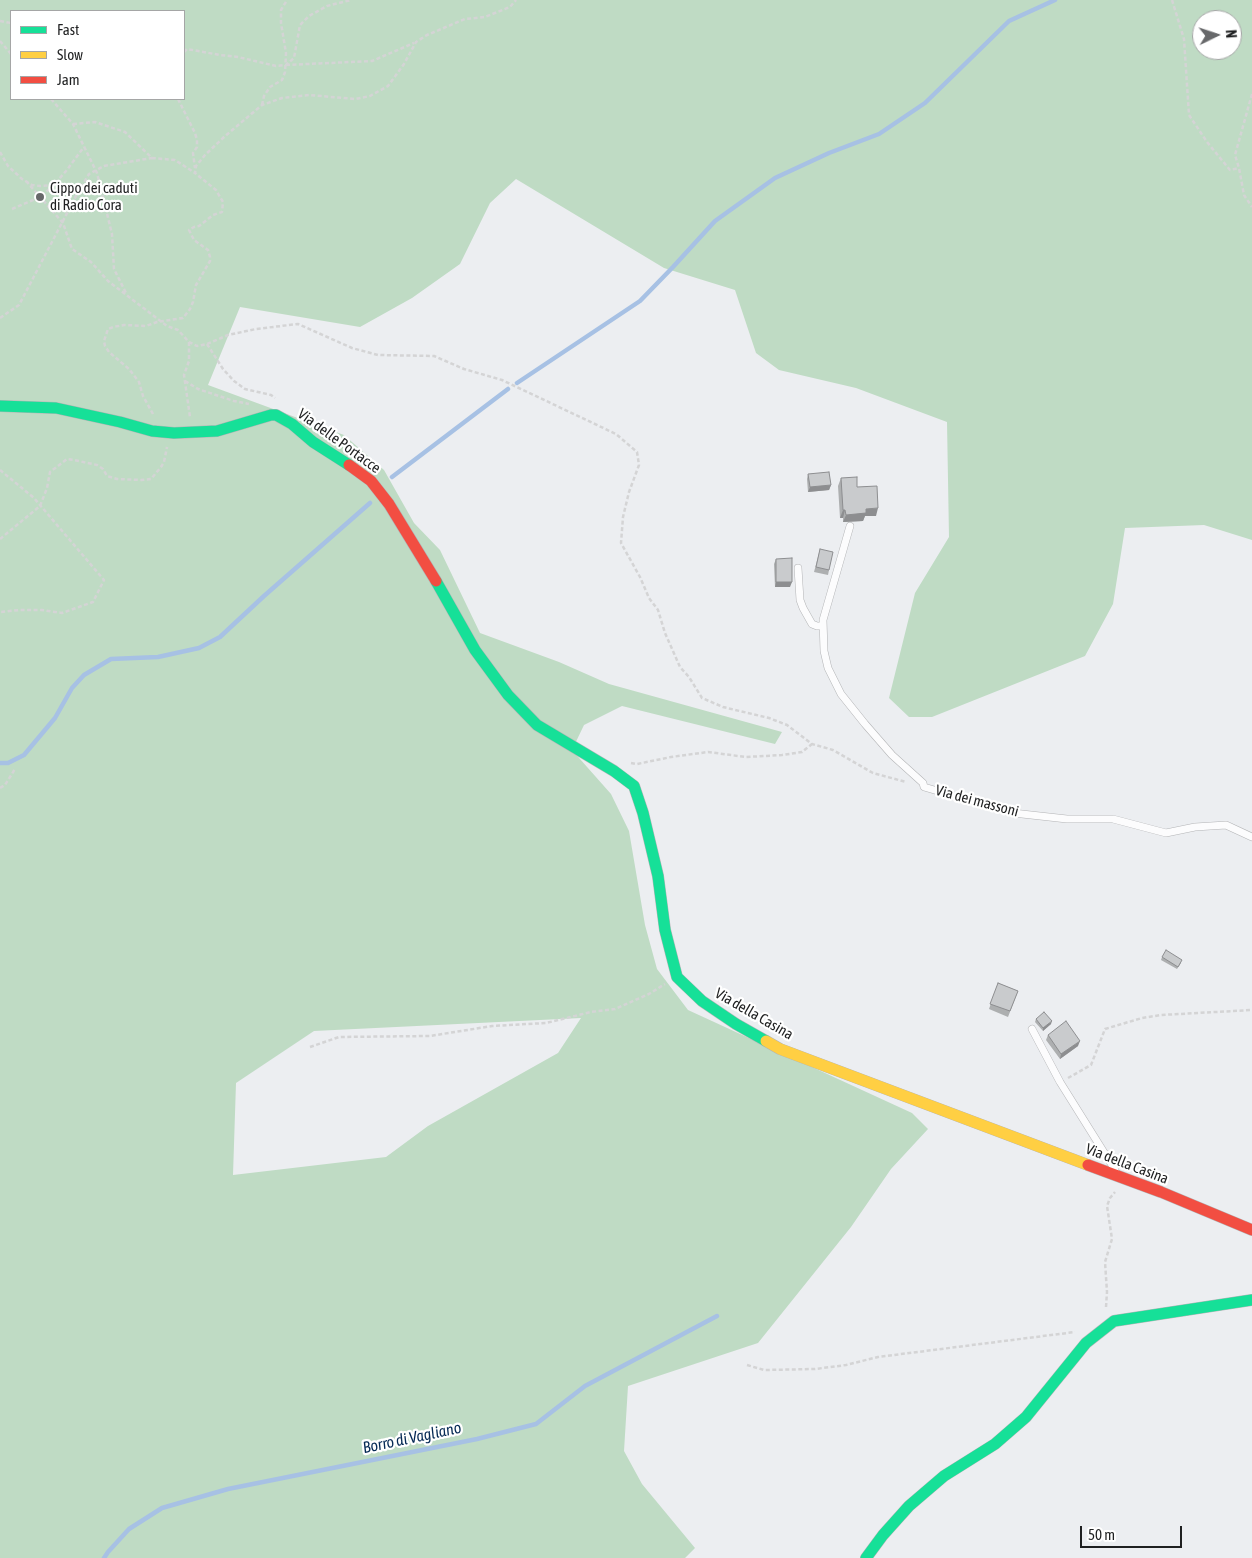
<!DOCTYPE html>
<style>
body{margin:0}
#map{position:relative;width:1252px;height:1558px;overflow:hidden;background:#eceef1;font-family:"Asap Condensed",sans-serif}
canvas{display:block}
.legend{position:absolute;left:10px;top:10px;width:175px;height:90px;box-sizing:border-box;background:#fff;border:1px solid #a5a6a6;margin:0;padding:6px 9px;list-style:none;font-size:15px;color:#1f2021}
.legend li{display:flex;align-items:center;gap:10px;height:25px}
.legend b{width:25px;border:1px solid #a5a6a6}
.north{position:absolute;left:1192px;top:10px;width:50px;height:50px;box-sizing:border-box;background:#fff;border:1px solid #a5a6a6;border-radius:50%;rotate:86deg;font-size:14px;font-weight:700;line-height:20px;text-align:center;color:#1f2021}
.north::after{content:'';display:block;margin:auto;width:18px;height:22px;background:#67686a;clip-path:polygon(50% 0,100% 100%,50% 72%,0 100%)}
.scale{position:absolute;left:1080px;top:1526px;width:102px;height:22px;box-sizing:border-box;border:2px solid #1f2021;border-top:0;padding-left:6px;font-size:15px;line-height:18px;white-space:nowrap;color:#1f2021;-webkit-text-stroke:4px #fff;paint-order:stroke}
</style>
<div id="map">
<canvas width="1252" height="1558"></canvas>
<ul class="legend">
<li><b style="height:6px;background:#16e098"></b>Fast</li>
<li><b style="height:6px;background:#ffcf43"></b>Slow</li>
<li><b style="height:6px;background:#f24e42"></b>Jam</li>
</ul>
<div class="north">N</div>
<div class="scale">50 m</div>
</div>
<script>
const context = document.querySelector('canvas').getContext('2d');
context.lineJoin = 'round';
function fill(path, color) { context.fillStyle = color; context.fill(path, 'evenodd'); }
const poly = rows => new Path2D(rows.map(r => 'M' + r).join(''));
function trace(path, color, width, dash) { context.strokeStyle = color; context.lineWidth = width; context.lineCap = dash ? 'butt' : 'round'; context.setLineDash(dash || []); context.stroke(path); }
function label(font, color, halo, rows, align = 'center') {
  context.font = font + ' "Asap Condensed",sans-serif'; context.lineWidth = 4.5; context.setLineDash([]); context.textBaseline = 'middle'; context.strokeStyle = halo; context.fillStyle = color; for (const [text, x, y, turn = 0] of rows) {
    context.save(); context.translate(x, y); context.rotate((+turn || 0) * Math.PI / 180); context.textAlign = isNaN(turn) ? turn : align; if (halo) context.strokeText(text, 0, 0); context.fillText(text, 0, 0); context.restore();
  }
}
const forest = poly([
 [0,0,1252,0,1252,540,1204,525,1125,528,1113,604,1085,656,932,717,909,717,889,698,915,593,949,537,947,422,856,388,779,370,756,353,735,290,664,268,516,179,490,203,460,264,412,298,360,327,240,307,208,385,344,435,384,470,414,523,440,550,480,633,559,662,609,684,782,732,775,744,622,706,584,725,572,750,611,794,629,831,645,925,657,969,688,1010,912,1113,928,1129,891,1169,851,1227,758,1343,628,1386,624,1451,642,1484,695,1548,685,1558,0,1558],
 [11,11,184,11,184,99,11,99],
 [1202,20,1232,20,1232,50,1202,50],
 [581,1018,558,1053,428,1126,386,1157,233,1175,236,1083,314,1031]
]);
const stream = poly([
 [517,383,640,301,673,267,715,221,775,178,829,153,879,134,925,103,1009,21,1055,0],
 [392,477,508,389],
 [0,763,8,763,24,755,55,718,72,688,84,675,111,659,158,657,199,648,220,637,264,596,370,503],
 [104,1558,108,1552,129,1529,162,1508,228,1489,477,1439,536,1424,585,1386,717,1316]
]);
const path = poly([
 [1172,0,1184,39,1189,115,1207,142,1230,170,1239,168],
 [0,21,11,23],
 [0,41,11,54],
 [184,52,187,49,220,55,238,57,276,66,286,65,294,58,300,25,309,16,327,6,351,0],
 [286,65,372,61,414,43],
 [1252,94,1235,155,1239,168,1244,195,1252,207],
 [51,99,73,124,97,173,112,234,114,269,126,293],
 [178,99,195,133,197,140,197,147,193,153,195,168],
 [262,105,264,96,270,87,282,80,285,72,286,53,281,23,281,10,287,0],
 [73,124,95,122,125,132,152,158,175,160,195,173],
 [0,152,8,166,22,179,32,185,40,186,54,185,66,171,84,147],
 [26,181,63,223,72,249,91,262,108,281,167,326,178,330,189,342,197,346,207,344,228,335,256,329,298,324,352,348,378,355,434,356,464,369,502,380,616,434,637,452,639,465,629,492,623,517,621,543,640,577,649,598,658,610,665,633,680,667,689,677,702,698,723,707,769,718,787,725,812,744,833,750,873,773,906,782],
 [12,209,40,197,54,185],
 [0,318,19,305,76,196,89,174,104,166,152,158],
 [189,342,189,361,184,375,190,417],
 [207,344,223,369,234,381,245,389,271,395,275,398],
 [185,381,198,389,234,401,249,404],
 [153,414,143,396,139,382,129,369,109,352,105,346,104,341,108,329,113,327,124,325,146,326,157,322,183,318,190,309,193,302,196,285,210,261,210,257,208,250,194,240,189,230,194,227,199,226,213,215,222,212,223,202,216,190,195,173,196,166,205,155,224,137,262,105,282,98,309,95,355,99,370,96,388,86,404,64,416,42,427,35,465,19,485,17,510,7,516,0],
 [0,470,34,498,104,580,93,602,62,613,42,610,20,610,0,612],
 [0,539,40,506,47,488,50,472,67,459,74,460,97,465,103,469,107,476,117,479,141,480,151,479,161,467,164,462,167,447],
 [631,763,637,764,671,757,708,752,746,757,782,755,802,752,812,744],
 [0,788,5,785,15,769],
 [310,1047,339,1037,430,1036,492,1026,546,1023,591,1012,615,1009,649,994,665,984],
 [1068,1078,1091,1065,1105,1029,1142,1018,1161,1015,1252,1010],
 [1106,1307,1107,1292,1105,1262,1112,1239,1107,1206,1110,1198,1115,1192],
 [747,1365,764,1370,815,1369,846,1365,878,1357,1075,1332]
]);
const lane = poly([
 [850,526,823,620,824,651,828,668,841,694,865,724,892,755,923,783,924,787,1013,813,1067,819,1113,819,1166,833,1195,827,1226,825,1252,837],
 [798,568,800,600,803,608,812,624,817,626,823,626],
 [1032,1029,1060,1082,1115,1170]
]);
const fast = poly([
 [0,406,56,408,120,422,152,431,174,433,217,431,271,415,276,415,292,424,313,442,349,465],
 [436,581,475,650,508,695,537,725,614,771,634,786,643,813,658,876,665,930,677,977,702,1001,736,1024,766,1041],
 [866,1558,883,1535,909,1506,944,1476,995,1444,1026,1417,1086,1343,1114,1321,1252,1300]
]);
const slow = poly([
 [766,1041,780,1049,1088,1165]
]);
const jam = poly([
 [349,465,371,481,389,504,436,581],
 [1088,1165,1161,1192,1252,1230]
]);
const wall = poly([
 [808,474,831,485,829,490,808,492,807,479],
 [841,478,857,487,876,516,865,516,863,521,843,522,843,518,840,518,838,486],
 [820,549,829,570,828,575,814,572],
 [776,559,790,587,775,587,774,564],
 [1162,957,1181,963,1177,969,1161,960],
 [998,983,1018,991,1008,1017,989,1009],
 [1036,1019,1051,1024,1043,1031,1035,1022],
 [1048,1035,1078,1046,1060,1059,1046,1040]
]);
const shadedWall = poly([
 [831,485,829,490,808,492,810,487],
 [878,508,876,516,865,516,863,521,843,522,846,515,866,509],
 [843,510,845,510,843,518,840,518],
 [776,582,792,582,790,587,775,587],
 [1052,1021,1051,1024,1043,1031,1043,1028],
 [1080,1041,1078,1046,1060,1059,1061,1054]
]);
const building = poly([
 [829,472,831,485,810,487,808,474,829,472],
 [857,477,857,487,877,486,878,508,866,509,866,513,846,515,845,510,843,510,841,478,857,477],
 [820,549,833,552,829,570,816,567,820,549],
 [792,558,792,582,776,582,776,559,792,558],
 [1166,950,1182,960,1178,967,1162,957,1166,950],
 [998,983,1018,991,1010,1011,990,1004,998,983],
 [1044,1012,1052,1021,1043,1028,1036,1019,1044,1012],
 [1066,1021,1080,1041,1061,1054,1048,1035,1066,1021]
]);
const markers = [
 [40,197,5,"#67686a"]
];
const poiNames = [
 ["Cippo dei caduti",50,188],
 ["di Radio Cora",50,205]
];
const streetNames = [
 ["Via delle Portacce",339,441,36],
 ["Via dei massoni",977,801,15],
 ["Via della Casina",754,1014,30],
 ["Via della Casina",1127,1164,21]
];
const waterNames = [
 ["Borro di Vagliano",412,1438,-12]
];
fill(forest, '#bfdbc4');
trace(stream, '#a7c1e4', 4.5);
trace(lane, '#b3b4b6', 8);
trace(fast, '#b3b4b6', 12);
trace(slow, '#b3b4b6', 12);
trace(jam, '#b3b4b6', 12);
trace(path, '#d4d4d5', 2.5, [4, 2.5]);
trace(lane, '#fcfcfd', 7);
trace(fast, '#16e098', 11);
trace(slow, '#ffcf43', 11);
trace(jam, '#f24e42', 11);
fill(wall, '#adafb0');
fill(shadedWall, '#8d8e90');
fill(building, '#c9cbcd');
trace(building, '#8d8e90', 1);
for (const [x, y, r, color] of markers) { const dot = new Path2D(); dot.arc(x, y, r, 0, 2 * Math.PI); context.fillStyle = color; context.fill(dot); trace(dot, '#fff', 2); }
label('15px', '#1f2021', '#fff', poiNames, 'left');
label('15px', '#1f2021', '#fff', streetNames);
label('italic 16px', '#052954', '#fff', waterNames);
</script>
